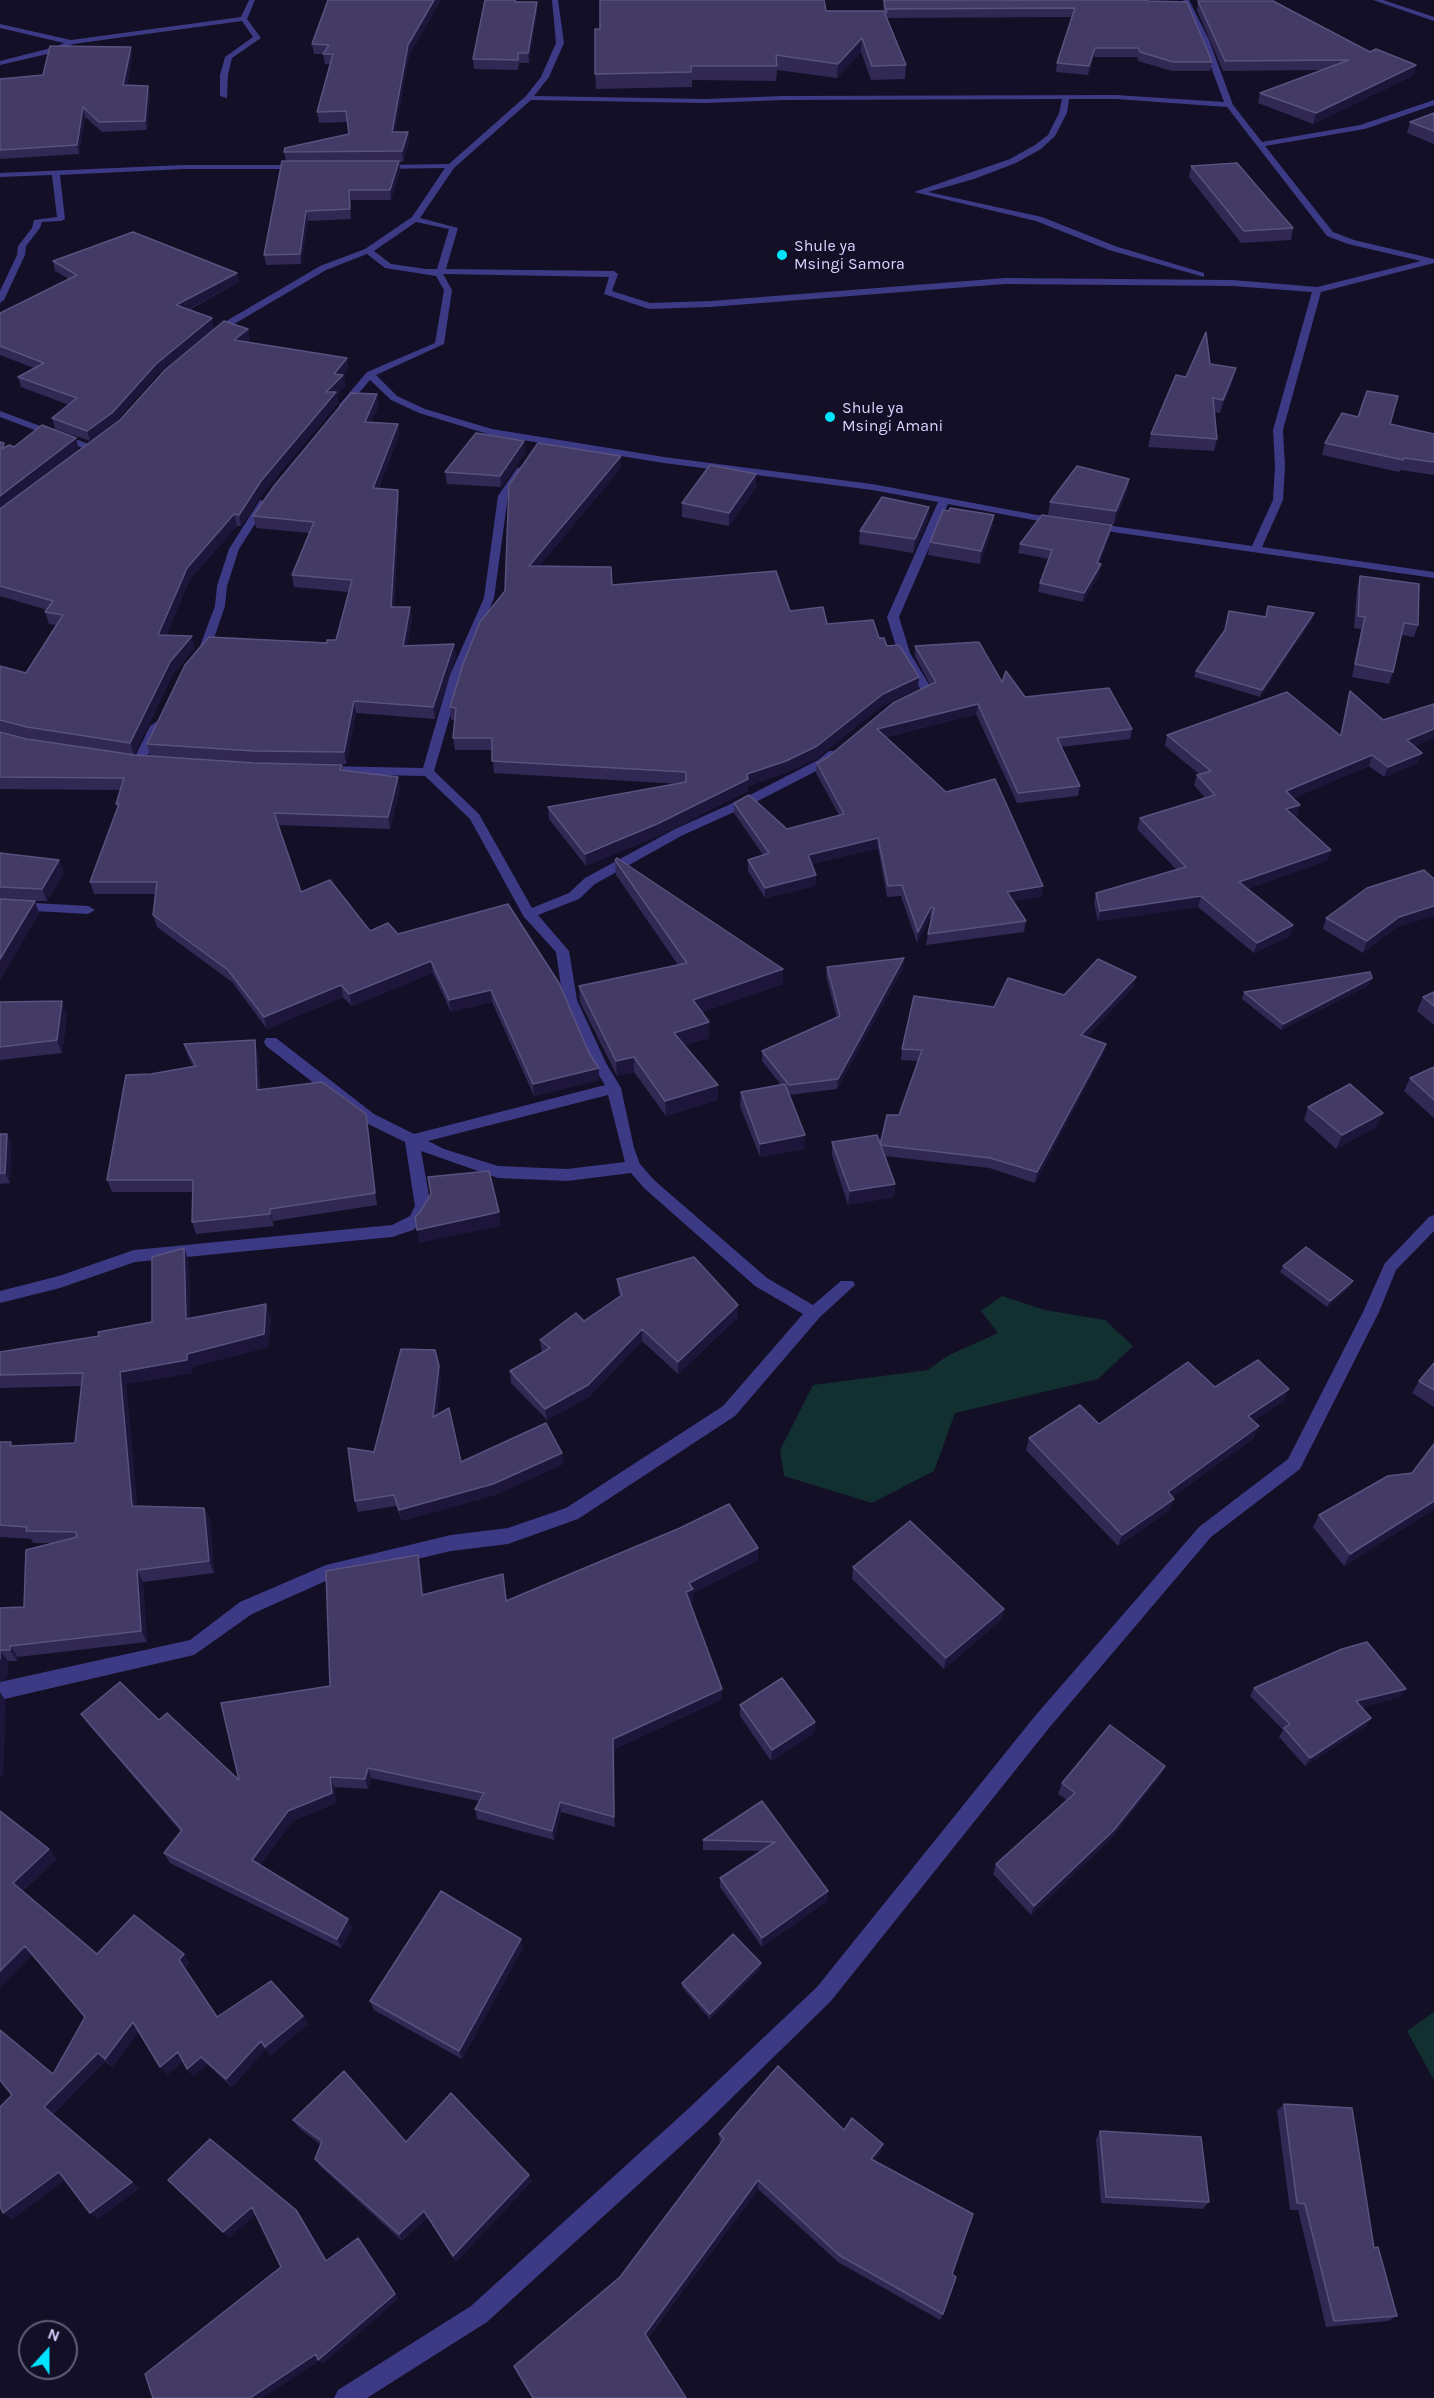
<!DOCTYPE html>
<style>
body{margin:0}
#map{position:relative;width:1434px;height:2398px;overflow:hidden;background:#130f26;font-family:Karla,sans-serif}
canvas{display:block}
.north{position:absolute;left:18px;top:2320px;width:60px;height:60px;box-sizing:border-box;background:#130f26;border:2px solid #625e7d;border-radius:50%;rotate:21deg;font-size:16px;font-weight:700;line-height:24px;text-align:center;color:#d9d4ff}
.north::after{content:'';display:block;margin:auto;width:21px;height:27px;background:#00e5ff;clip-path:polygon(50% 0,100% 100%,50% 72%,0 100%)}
</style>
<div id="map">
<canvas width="1434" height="2398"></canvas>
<div class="north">N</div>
</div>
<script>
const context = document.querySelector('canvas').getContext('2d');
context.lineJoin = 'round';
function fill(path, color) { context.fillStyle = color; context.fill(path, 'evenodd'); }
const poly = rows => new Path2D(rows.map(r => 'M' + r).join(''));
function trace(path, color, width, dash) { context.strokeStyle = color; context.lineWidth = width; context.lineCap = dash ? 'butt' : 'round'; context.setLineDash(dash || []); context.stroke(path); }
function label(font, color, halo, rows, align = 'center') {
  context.font = font + ' Karla,sans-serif'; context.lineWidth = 4.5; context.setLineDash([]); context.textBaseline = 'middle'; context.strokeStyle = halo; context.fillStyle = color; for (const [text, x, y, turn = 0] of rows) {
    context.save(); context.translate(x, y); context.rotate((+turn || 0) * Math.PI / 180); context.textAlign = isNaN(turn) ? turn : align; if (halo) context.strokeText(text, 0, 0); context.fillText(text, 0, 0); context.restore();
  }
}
const green = poly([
 [1002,1296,1045,1310,1105,1320,1133,1346,1098,1379,955,1413,934,1471,872,1503,784,1476,780,1450,813,1385,928,1370,947,1356,998,1333,981,1311],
 [1434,2012,1434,2080,1407,2031]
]);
const minor = poly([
 [249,0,255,0,247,19,261,38,232,58,228,75,227,98,220,96,220,75,225,57,253,37,242,21,73,44,60,51,0,65,0,61,55,47,64,43,0,28,0,24,71,40,241,17,249,0],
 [552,0,558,0,564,43,549,77,534,96,705,99,784,96,1116,95,1224,102,1201,40,1183,0,1189,0,1209,40,1233,105,1262,142,1360,125,1434,100,1434,105,1365,129,1265,146,1333,232,1354,240,1434,259,1434,263,1321,292,1283,430,1285,466,1283,500,1262,547,1434,572,1434,578,1092,529,1087,526,1092,523,1252,546,1273,500,1275,466,1273,430,1312,292,1233,286,1005,284,710,307,649,309,604,294,609,277,443,274,452,290,444,344,376,375,397,396,425,409,492,429,664,457,872,484,1064,520,1064,524,1060,525,948,504,899,617,910,653,933,691,914,702,908,699,921,690,898,653,887,617,938,502,872,490,664,463,491,435,419,413,391,400,370,380,345,409,339,409,339,405,367,372,435,343,444,290,436,276,385,268,367,254,326,270,229,327,218,337,212,337,212,333,223,323,320,266,365,249,412,217,445,168,379,169,375,167,379,165,449,164,526,96,541,77,556,43,552,0],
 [1062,99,1059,113,1048,135,1035,145,1010,159,914,192,1036,221,1109,250,1204,277,1204,273,1115,246,1042,217,928,192,974,179,1016,163,1041,149,1055,136,1067,113,1069,99,1116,99,1227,107,1327,236,1348,244,1421,261,1317,287,1233,280,1005,278,710,301,650,303,612,291,618,274,614,271,446,269,458,228,420,218,454,168,531,100,705,103,784,100,1062,99],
 [416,222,449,229,437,269,426,269,391,264,374,251,416,222],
 [1373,0,1383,0,1434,17,1434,21,1373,0],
 [183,165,301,165,305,167,301,169,183,169,60,175,65,219,61,221,42,222,40,228,26,246,25,255,4,300,0,303,0,291,17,255,18,246,32,228,34,220,57,217,52,175,0,177,0,173,183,165],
 [0,411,94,446,96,448,88,450,0,417,0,411],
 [521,467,526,470,508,496,494,598,462,675,434,771,479,814,532,908,569,893,585,878,675,829,744,798,818,760,829,751,837,751,837,757,826,766,752,804,683,835,595,884,579,899,538,915,569,951,577,1000,606,1063,621,1088,634,1148,640,1164,654,1180,767,1278,813,1305,841,1281,853,1281,855,1285,820,1317,735,1416,578,1519,508,1544,451,1551,328,1580,252,1614,194,1655,0,1700,0,1682,190,1640,240,1602,326,1565,451,1535,508,1528,566,1508,723,1406,803,1314,755,1286,644,1188,631,1173,567,1181,498,1178,421,1151,431,1206,421,1224,413,1230,392,1237,135,1262,60,1288,0,1303,0,1291,59,1276,134,1250,392,1225,410,1216,415,1206,405,1142,364,1122,266,1046,264,1042,266,1038,276,1038,374,1114,414,1134,605,1085,592,1064,563,1000,556,952,524,917,470,819,425,776,323,774,317,770,323,766,423,768,450,675,484,598,498,496,517,468,521,467],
 [608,1095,625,1162,567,1169,498,1166,444,1149,428,1141,608,1095],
 [260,500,269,502,239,549,227,586,225,606,211,647,203,656,195,656,193,654,200,646,215,606,217,586,229,549,260,500],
 [156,722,162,726,145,761,143,764,135,764,133,761,150,726,156,722],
 [0,901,88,906,95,910,88,914,0,909,0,901],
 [1434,1215,1434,1231,1396,1270,1379,1312,1300,1469,1211,1537,1049,1728,831,2001,704,2125,487,2322,367,2398,334,2398,338,2390,471,2306,688,2109,817,1987,1035,1716,1199,1527,1288,1459,1363,1312,1385,1263,1429,1217,1434,1215]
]);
const wall = poly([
 [328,0,441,0,409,55,395,132,408,132,409,143,403,162,399,162,400,170,391,200,351,200,351,219,308,221,301,264,266,265,264,255,286,161,284,152,349,134,347,122,319,123,317,112,330,64,325,64,323,54,314,54,312,44],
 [485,0,516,0,516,2,537,11,529,63,519,63,518,70,474,69,473,59],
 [883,0,1147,0,1212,62,1210,71,1172,71,1138,61,1137,57,1094,57,1088,75,1056,72,1057,63,1072,17,887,18,906,65,905,79,871,80,861,52,837,78,777,70,776,81,692,80,692,87,596,89,595,74,826,11,884,11],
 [1198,1,1416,65,1414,75,1313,124,1258,103,1260,93,1321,70,1223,71,1197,10],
 [132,56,127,86,148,86,150,96,147,130,102,132,85,117,79,154,0,159,0,79,43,75],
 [1434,113,1434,144,1407,133,1410,122],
 [1191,166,1293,228,1291,240,1241,243,1189,177],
 [53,261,237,273,239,282,189,310,214,328,158,374,114,423,90,441,55,429,52,418,69,405,21,387,18,377,34,368,0,355,0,313,69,279,55,271],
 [248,329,250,340,247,342,347,358,348,369,344,375,345,386,337,395,338,403,263,493,241,526,237,526,190,579,166,635,195,648,173,674,134,755,31,739,0,731,0,666,26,673,56,625,49,624,45,612,47,610,0,596,0,442,4,443,5,448,76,438,79,450],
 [1210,364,1233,381,1220,413,1214,412,1217,439,1214,451,1148,447,1151,434],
 [379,405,371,422,398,424,399,435,379,488,398,490,399,502,394,607,412,619,407,645,454,644,456,656,435,719,356,713,346,764,257,763,150,756,147,744,327,643,336,640,349,592,294,587,292,575,309,533,256,528,253,516],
 [1390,424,1434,434,1434,475,1401,470,1399,472,1322,455,1325,443],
 [524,441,525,453,501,487,447,484,445,472],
 [621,468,539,566,612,585,790,611,827,624,879,638,887,646,918,689,882,706,817,758,786,773,748,786,748,791,658,836,586,866,549,819,548,807,680,784,494,773,492,750,455,750,453,738,455,720,451,720,450,707,480,622],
 [1129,479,1127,492,1114,524,1048,515,1050,502],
 [756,487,729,526,682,517,682,503],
 [929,507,928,520,913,553,859,544,860,531],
 [949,511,994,515,992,528,980,564,928,555,930,542],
 [1110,534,1099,563,1099,574,1083,602,1038,592,1040,583,1049,559,1018,553,1020,544],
 [1360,576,1418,625,1414,637,1401,635,1393,672,1389,684,1352,677,1361,629,1354,628,1357,588],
 [1268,606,1314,613,1312,620,1260,697,1194,677,1196,671,1266,617],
 [915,646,1002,682,1025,697,1132,729,1130,739,1061,747,1080,786,1078,796,1017,803,976,714,886,737,1043,886,1041,897,1013,901,1026,921,1024,932,926,945,931,918,930,918,917,943,901,896,887,897,878,848,812,864,816,875,815,886,765,898,748,871,748,860,763,855,734,813,734,803,787,829,839,815,816,773,817,763,828,757,930,685,915,656],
 [1350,691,1415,746,1418,763,1384,777,1369,766,1293,798,1300,805,1297,816,1294,817,1328,860,1247,889,1293,925,1290,936,1254,953,1198,907,1098,921,1094,903,1096,893,1176,869,1137,829,1140,818,1205,798,1194,785,1197,775,1199,774,1165,746,1167,735,1340,735,1347,702],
 [0,732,27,739,135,755,254,763,342,765,343,770,400,789,390,829,278,825,301,892,370,931,398,934,508,904,589,1053,599,1068,599,1080,534,1096,492,1002,451,1012,433,973,352,1006,343,997,267,1029,232,982,157,927,153,915,156,894,94,894,90,882,118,808,116,804,120,790,0,789],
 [0,853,59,860,64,873,47,901,35,901,39,913,0,980],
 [615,860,783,969,783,984,702,1012,709,1038,685,1045,718,1100,666,1116,634,1072,617,1076,580,1002,579,986,678,965,616,875],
 [1326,918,1395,928,1363,953,1323,929],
 [827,967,903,968,837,1089,789,1095,804,1149,760,1157,740,1106,741,1092,781,1085,762,1061,762,1051,837,1018,826,976],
 [1136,977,1133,987,1087,1037,1106,1044,1103,1054,1035,1183,989,1168,885,1156,895,1184,894,1197,848,1205,832,1155,832,1142,881,1144,899,1115,919,1061,901,1060,902,1049,994,1007,1064,995],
 [1372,978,1369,985,1281,1030,1242,999,1244,992],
 [1434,992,1434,1025,1417,1011,1423,997],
 [0,1002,67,1014,62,1053,0,1060],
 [184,1044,258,1053,260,1090,366,1114,368,1127,377,1205,273,1221,274,1226,196,1234,192,1222,193,1192,112,1192,107,1180,193,1066,188,1056],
 [1434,1067,1434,1118,1404,1091,1410,1078],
 [1308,1107,1378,1126,1336,1149,1304,1120],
 [0,1134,7,1134,11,1144,10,1183,0,1184],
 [189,1261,190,1318,271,1317,268,1347,191,1367,192,1373,126,1384,137,1506,204,1508,210,1520,214,1573,143,1582,147,1642,18,1657,17,1661,8,1661,7,1678,0,1681,0,1608,24,1607,51,1543,33,1543,31,1539,0,1537,0,1442,11,1442,13,1446,75,1443,82,1386,0,1388,0,1352,99,1336,152,1322],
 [1283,1266,1350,1287,1327,1307,1280,1272],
 [617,1279,738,1317,678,1374,642,1341,589,1397,547,1420,511,1383,510,1371,542,1352,540,1340,584,1321,620,1296,618,1291],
 [1434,1363,1434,1407,1412,1393,1419,1381],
 [441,1377,437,1415,461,1462,562,1453,563,1464,495,1495,402,1521,396,1506,358,1512,355,1501,374,1452],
 [1215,1387,1284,1401,1253,1421,1254,1438,1172,1497,1170,1510,1118,1546,1026,1450,1029,1438,1099,1424],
 [1434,1444,1434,1509,1344,1566,1313,1527,1319,1515,1412,1473],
 [418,1555,420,1566,424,1595,503,1574,507,1600,758,1560,693,1593,693,1600,690,1602,722,1699,615,1749,615,1827,561,1812,554,1840,477,1819,475,1809,479,1801,371,1778,368,1789,334,1787,336,1803,293,1821,260,1865,352,1928,341,1948,170,1863,164,1853,181,1832,88,1724,81,1714,159,1720,239,1780,330,1686],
 [853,1567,1004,1609,1001,1620,944,1669,852,1579],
 [1254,1688,1401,1697,1361,1707,1371,1718,1366,1726,1305,1766,1279,1737,1283,1730,1250,1696],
 [740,1705,815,1722,814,1733,771,1761,740,1716],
 [1165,1766,1160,1776,1110,1840,1031,1915,993,1874,996,1864,1067,1800,1058,1794,1062,1783],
 [762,1801,828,1891,827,1901,762,1947,720,1887,720,1878,760,1851,703,1850,703,1840],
 [0,1811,57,1859,22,1891,97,1954,184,1954,189,1963,185,1969,217,2017,303,2016,308,2024,271,2055,266,2049,232,2087,207,2064,193,2076,183,2061,167,2075,139,2031,112,2067,105,2061,53,2114,139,2189,97,2219,65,2180,12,2219,53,2074,85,2017,32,1955],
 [521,1939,523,1948,462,2059,374,2010,370,2001],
 [761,1963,761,1968,710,2019,682,1987,682,1983],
 [1284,2104,1374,2248,1397,2316,1388,2321,1326,2327,1298,2210,1290,2210,1277,2111],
 [293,2120,406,2142,529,2175,531,2182,456,2262,428,2217,402,2241,320,2166,315,2159,320,2144,299,2128],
 [844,2130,883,2144,880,2153,874,2161,952,2274,943,2314,940,2320,838,2262,758,2189,648,2338,533,2398,620,2277,720,2144,719,2134],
 [1100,2131,1209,2202,1203,2209,1101,2203,1096,2139]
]);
const shadedWall = poly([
 [434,0,441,0,409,55,393,143,392,132,408,45],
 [537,2,537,11,529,63,528,53],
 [862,38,861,52,837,78,838,64],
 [131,47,132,56,125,95,123,85],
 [1095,48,1094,57,1088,75,1089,66],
 [1416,65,1414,75,1313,124,1316,113],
 [148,86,150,96,147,130,145,121],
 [83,107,85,117,79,154,77,145],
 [408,132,409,143,403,162,402,151],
 [399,161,400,170,391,200,390,190],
 [349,190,351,200,351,219,350,209],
 [306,211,308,221,301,264,300,254],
 [237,273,239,282,178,315,176,305],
 [212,318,214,328,158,374,114,423,90,441,87,431,156,364],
 [248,329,250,340,237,351,234,340],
 [347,358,348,369,344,375,345,386,337,395,338,403,263,493,241,526,239,515,261,481,326,392,334,374],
 [1236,368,1233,381,1220,413,1223,400],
 [377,394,379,405,366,433,365,422],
 [398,424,399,435,375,499,373,488],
 [76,438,79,450,0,510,0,496],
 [524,441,525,453,501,487,500,476],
 [621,456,621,468,530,578,529,566],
 [756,474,756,487,729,526,729,513],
 [1129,479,1127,492,1114,524,1116,511],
 [398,490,399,502,393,619,391,607],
 [929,507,928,520,913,553,915,539],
 [234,514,237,526,190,579,161,647,158,635,187,568],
 [994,515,992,528,980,564,981,551],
 [1112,525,1110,534,1095,572,1097,563],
 [1101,564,1099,574,1083,602,1084,593],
 [410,607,412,619,405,657,403,646],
 [1314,613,1312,620,1260,697,1262,690],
 [192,636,195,648,173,674,134,755,130,743,170,662],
 [454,644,456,656,435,719,433,707],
 [919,677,918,689,882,706,817,758,786,773,748,786,748,791,658,836,586,866,585,854,883,694],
 [354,701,356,713,346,764,344,752],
 [978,704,976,714,876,739,877,729],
 [1434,729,1434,738,1404,751,1407,740],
 [1422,753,1418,763,1384,777,1388,767],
 [1372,755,1369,766,1283,802,1286,791],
 [398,777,400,789,390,829,388,817],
 [1300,805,1297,816,1283,820,1286,809],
 [878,838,878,848,807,865,808,855],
 [1331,850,1328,860,1236,893,1239,882],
 [59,860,64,873,47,901,42,889],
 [816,875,815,886,765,898,765,888],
 [1043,886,1041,897,1006,902,1007,892],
 [1201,896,1198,907,1098,921,1100,911],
 [35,901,39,913,0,980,0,959],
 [1434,906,1434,916,1395,928,1363,953,1367,941,1399,917],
 [931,907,930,918,917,943,918,932],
 [1293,925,1290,936,1254,953,1257,943],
 [904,958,903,968,837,1089,838,1079],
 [431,961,433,973,352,1006,349,994],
 [783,969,783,984,693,1015,693,1000],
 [1136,977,1133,987,1079,1046,1081,1035],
 [1372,978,1369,985,1281,1030,1283,1024],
 [341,985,343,997,267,1029,264,1017],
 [491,990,492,1002,451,1012,449,1000],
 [62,1001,67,1014,62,1053,57,1040],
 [709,1022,709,1038,675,1048,674,1033],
 [255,1040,258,1053,260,1103,257,1090],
 [1106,1044,1103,1054,1035,1183,1037,1172],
 [634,1057,634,1072,617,1076,616,1061],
 [599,1068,599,1080,534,1096,533,1084],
 [718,1085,718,1100,666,1116,665,1101],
 [1383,1113,1378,1126,1336,1149,1342,1135],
 [366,1114,368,1127,377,1205,375,1193],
 [7,1134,11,1144,10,1183,5,1173],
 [805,1135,804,1149,760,1157,760,1144],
 [895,1184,894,1197,848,1205,850,1191],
 [270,1209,273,1221,274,1226,270,1214],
 [499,1212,501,1226,419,1243,417,1230],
 [184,1248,189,1261,190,1332,186,1319],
 [1353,1281,1350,1287,1327,1307,1330,1301],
 [266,1304,271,1317,268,1347,191,1367,192,1373,126,1384,138,1518,132,1506,120,1372],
 [738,1305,738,1317,678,1374,678,1362],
 [642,1329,642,1341,589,1397,547,1420,545,1409],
 [439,1366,441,1377,435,1428,433,1417],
 [1289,1389,1284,1401,1243,1428,1248,1416],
 [1259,1426,1254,1438,1163,1504,1168,1492],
 [562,1453,563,1464,495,1495,402,1521,399,1510],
 [1174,1499,1170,1510,1118,1546,1122,1535],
 [1434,1501,1434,1509,1344,1566,1350,1554],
 [204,1508,210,1520,214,1573,209,1561],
 [758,1548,758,1560,693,1593,693,1600,686,1603,686,1592,689,1583],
 [418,1555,420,1566,425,1606,422,1595],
 [137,1570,143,1582,147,1642,141,1631],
 [1004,1609,1001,1620,944,1669,946,1658],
 [10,1646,18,1657,17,1661,10,1650],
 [0,1650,8,1661,7,1678,0,1681],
 [722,1689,722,1699,615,1749,615,1827,614,1817,613,1739],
 [1406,1689,1401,1697,1351,1710,1356,1701],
 [0,1692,6,1701,3,1779,0,1775],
 [1371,1718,1366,1726,1305,1766,1310,1758],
 [815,1722,814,1733,771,1761,772,1750],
 [1165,1766,1160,1776,1110,1840,1031,1915,1034,1906],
 [368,1768,371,1778,368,1789,365,1779],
 [330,1777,334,1787,336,1803,293,1821,257,1869,252,1860,288,1811],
 [560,1802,561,1812,554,1840,552,1831],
 [49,1849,57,1859,20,1892,13,1883],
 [828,1891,827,1901,762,1947,762,1938],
 [348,1919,352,1928,341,1948,337,1939],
 [521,1939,523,1948,462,2059,459,2051],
 [25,1946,32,1955,0,1988,0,1971],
 [184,1954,189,1963,185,1969,179,1960],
 [761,1963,761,1968,710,2019,710,2014],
 [303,2016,308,2024,271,2055,265,2047],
 [133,2022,140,2030,112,2067,105,2059],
 [261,2041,266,2049,232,2087,226,2079],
 [178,2052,184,2060,167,2075,160,2067],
 [98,2053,105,2061,52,2114,44,2107],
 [201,2057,207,2064,193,2076,187,2069],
 [883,2144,880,2153,869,2168,871,2159],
 [59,2172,67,2179,12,2219,3,2213],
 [529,2175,531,2182,456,2262,453,2256],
 [758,2180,758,2189,646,2340,645,2334],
 [132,2182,139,2189,97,2219,90,2213],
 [252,2207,257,2214,229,2238,223,2232],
 [296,2210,301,2216,331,2267,326,2261],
 [424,2211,428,2217,402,2241,399,2234],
 [358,2238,399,2299,323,2364,319,2361,263,2398,250,2398]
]);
const building = poly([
 [328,0,434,0,408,45,392,132,408,132,402,151,284,152,285,148,349,134,346,111,317,112,333,54,323,54,329,45,312,44,328,0],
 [485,0,515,0,515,2,537,2,528,53,518,53,518,60,473,59,485,0],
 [600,0,824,0,826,11,887,11,885,14,906,65,872,66,862,38,838,64,776,55,777,66,691,66,691,72,595,74,595,29,600,29,600,0],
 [884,0,1147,0,1148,1,1187,2,1212,62,1173,62,1140,52,1138,48,1095,48,1089,66,1057,63,1075,8,885,9,884,0],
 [1198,1,1273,1,1370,52,1376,49,1416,65,1316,113,1260,93,1349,60,1225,61,1198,1],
 [50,46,131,47,123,85,148,86,145,121,99,122,83,107,77,145,0,150,0,79,43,75,50,46],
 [1434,113,1434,131,1410,122,1434,113],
 [282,161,399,161,390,190,349,190,350,209,306,211,300,254,264,255,282,161],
 [1237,163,1293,228,1244,231,1191,166,1237,163],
 [133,232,237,273,176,305,212,318,156,364,112,413,87,431,52,418,77,398,18,377,44,363,0,346,0,313,77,275,53,261,133,232],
 [224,321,248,329,234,340,347,358,334,374,343,375,326,392,336,392,261,481,239,515,234,514,187,568,158,635,192,636,170,662,130,743,27,727,0,720,0,666,26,673,63,615,45,612,53,601,0,586,0,509,120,420,165,370,224,321],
 [1206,332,1210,364,1236,368,1223,400,1213,398,1217,439,1151,434,1176,375,1186,377,1206,332],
 [1367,391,1398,396,1390,424,1434,434,1434,462,1404,458,1403,460,1325,443,1342,413,1358,417,1367,391],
 [351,393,377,394,365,422,398,424,373,488,398,490,391,607,410,607,403,646,454,644,433,707,354,701,344,752,254,751,147,744,185,665,209,637,327,643,327,640,336,640,352,580,292,575,314,522,253,516,274,486,351,393],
 [42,425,76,438,0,496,0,442,4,443,2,449,9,445,14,447,42,425],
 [476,433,524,441,500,476,445,472,476,433],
 [538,443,621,456,529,566,611,567,612,585,776,571,790,611,823,607,827,624,873,620,879,638,884,638,887,646,899,645,919,677,883,694,817,746,786,761,747,774,748,779,657,824,585,854,548,807,686,782,686,772,492,761,492,738,453,738,456,708,450,707,463,664,480,622,505,591,509,485,538,443],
 [710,465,756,474,729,513,682,503,710,465],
 [1077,466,1129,479,1116,511,1050,502,1077,466],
 [882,497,929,507,915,539,860,531,882,497],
 [950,508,994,515,981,551,930,542,943,510,949,511,950,508],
 [1042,515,1112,525,1097,563,1101,564,1084,593,1040,583,1052,550,1020,544,1042,515],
 [1360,576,1419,584,1418,625,1404,623,1393,672,1355,664,1365,617,1358,616,1360,576],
 [1268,606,1314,613,1262,690,1196,671,1225,630,1229,611,1266,617,1268,606],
 [979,642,1002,682,1006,671,1025,697,1109,688,1132,729,1057,738,1080,786,1018,793,978,704,877,729,946,792,995,779,1043,886,1007,892,1026,921,928,934,934,908,931,907,918,932,902,885,888,886,878,838,808,855,816,875,765,888,748,860,769,853,734,803,749,795,787,829,844,814,817,763,828,757,893,703,936,682,915,646,979,642],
 [1350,691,1383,720,1434,704,1434,729,1407,740,1422,753,1388,767,1372,755,1286,791,1300,805,1286,809,1331,850,1239,882,1293,925,1257,943,1201,896,1100,911,1096,893,1186,867,1140,818,1215,795,1197,775,1211,771,1167,735,1287,692,1341,736,1350,691],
 [0,732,27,739,135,755,254,763,342,765,340,770,398,777,388,817,274,813,301,892,330,880,370,931,388,923,398,934,508,904,559,983,589,1053,599,1068,533,1084,491,990,449,1000,431,961,349,994,341,985,264,1017,228,970,153,915,157,882,90,882,119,804,116,804,124,778,0,777,0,732],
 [0,853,59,860,42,889,0,887,0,853],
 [617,858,783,969,693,1000,709,1022,674,1033,718,1085,665,1101,634,1057,616,1061,579,986,687,963,615,860,617,858],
 [1424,870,1434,879,1434,906,1399,917,1367,941,1326,918,1367,888,1424,870],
 [0,899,35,901,0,959,0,899],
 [904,958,838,1079,789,1085,762,1051,840,1016,827,967,904,958],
 [1098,959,1136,977,1081,1035,1106,1044,1037,1172,990,1158,880,1145,887,1115,899,1115,922,1050,902,1049,914,996,994,1007,1008,978,1064,995,1098,959],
 [1370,972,1372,978,1283,1024,1244,992,1370,972],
 [1434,992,1434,1006,1423,997,1434,992],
 [62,1001,57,1040,0,1047,0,1002,62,1001],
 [255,1040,257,1090,322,1082,366,1114,375,1193,270,1209,270,1214,192,1222,193,1180,107,1180,126,1075,151,1074,196,1066,184,1044,255,1040],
 [1434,1067,1434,1100,1410,1078,1434,1067],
 [785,1084,805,1135,760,1144,741,1092,785,1084],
 [1350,1084,1383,1113,1342,1135,1308,1107,1350,1084],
 [0,1134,7,1134,5,1173,0,1173,0,1134],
 [877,1135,895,1184,850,1191,832,1142,877,1135],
 [489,1171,499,1212,417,1230,415,1217,420,1212,431,1194,428,1177,489,1171],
 [1306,1247,1353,1281,1330,1301,1283,1266,1306,1247],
 [184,1248,186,1319,266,1304,264,1334,187,1354,187,1360,120,1372,132,1506,204,1508,209,1561,137,1570,141,1631,10,1646,10,1650,0,1650,0,1659,0,1608,24,1607,26,1550,77,1537,76,1532,26,1531,27,1527,0,1525,0,1442,11,1442,10,1446,75,1443,83,1373,0,1375,0,1352,99,1336,98,1332,152,1322,152,1257,184,1248],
 [694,1257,738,1305,678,1362,642,1329,588,1385,545,1409,510,1371,550,1348,540,1340,576,1313,584,1321,622,1295,617,1279,694,1257],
 [401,1349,435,1350,439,1366,433,1417,449,1408,461,1462,546,1423,562,1453,493,1484,399,1510,394,1495,355,1501,348,1448,374,1452,401,1349],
 [1258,1360,1289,1389,1248,1416,1259,1426,1168,1492,1174,1499,1122,1535,1029,1438,1080,1405,1099,1424,1188,1362,1215,1387,1258,1360],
 [1434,1363,1434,1390,1419,1381,1434,1363],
 [1434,1444,1434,1501,1350,1554,1319,1515,1388,1476,1412,1473,1434,1444],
 [729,1504,758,1548,689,1583,693,1589,686,1592,722,1689,613,1739,614,1817,560,1802,552,1831,475,1809,484,1793,368,1768,365,1779,330,1777,332,1793,288,1811,252,1860,348,1919,337,1939,164,1853,182,1830,81,1714,120,1682,159,1720,167,1713,239,1780,221,1703,330,1686,326,1571,418,1555,422,1595,503,1574,506,1601,680,1528,729,1504],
 [910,1521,1004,1609,946,1658,853,1567,910,1521],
 [1367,1642,1406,1689,1356,1701,1371,1718,1310,1758,1284,1728,1290,1724,1254,1688,1342,1649,1367,1642],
 [782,1678,815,1722,772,1750,740,1705,782,1678],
 [1110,1725,1165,1766,1114,1830,1034,1906,996,1864,1075,1793,1062,1783,1110,1725],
 [762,1801,828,1891,762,1938,720,1878,775,1842,703,1840,762,1801],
 [0,1811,49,1849,13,1883,97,1954,134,1915,184,1954,179,1960,217,2017,271,1981,303,2016,265,2047,261,2041,226,2079,201,2057,187,2069,178,2052,160,2067,133,2022,105,2059,98,2053,44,2107,132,2182,90,2213,59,2172,3,2213,0,2206,0,2107,12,2095,0,2080,0,2030,53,2074,85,2017,25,1946,0,1971,0,1811],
 [441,1891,521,1939,459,2051,370,2001,441,1891],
 [733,1934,761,1963,710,2014,682,1983,733,1934],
 [778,2066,844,2130,852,2118,883,2144,871,2159,973,2214,952,2274,956,2277,943,2314,839,2255,758,2180,645,2334,686,2398,533,2398,514,2366,620,2277,724,2139,719,2134,778,2066],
 [344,2071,406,2142,451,2093,529,2175,453,2256,424,2211,399,2234,315,2159,322,2141,293,2120,344,2071],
 [1284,2104,1352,2108,1374,2248,1378,2247,1397,2316,1334,2321,1305,2204,1297,2203,1284,2104],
 [1100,2131,1201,2137,1209,2202,1106,2197,1100,2131],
 [210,2139,296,2210,326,2261,358,2238,395,2294,318,2360,316,2354,250,2398,153,2398,145,2374,281,2267,252,2207,223,2232,168,2180,210,2139]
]);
const markers = [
 [782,255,6,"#00e5ff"],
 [830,417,6,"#00e5ff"]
];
const farPoinames = [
 ["Shule ya",794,246],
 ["Msingi Samora",794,264],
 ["Shule ya",842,408],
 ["Msingi Amani",842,426]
];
fill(green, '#12302f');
fill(minor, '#3d3a85');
fill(wall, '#312854');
fill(shadedWall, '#1d163a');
fill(building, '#433a66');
trace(building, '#5a527e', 1.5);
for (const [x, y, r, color] of markers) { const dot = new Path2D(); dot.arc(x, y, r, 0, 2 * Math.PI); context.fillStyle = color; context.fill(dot); trace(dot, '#130f26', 2); }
label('16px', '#d9d4ff', '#130f26', farPoinames, 'left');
</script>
